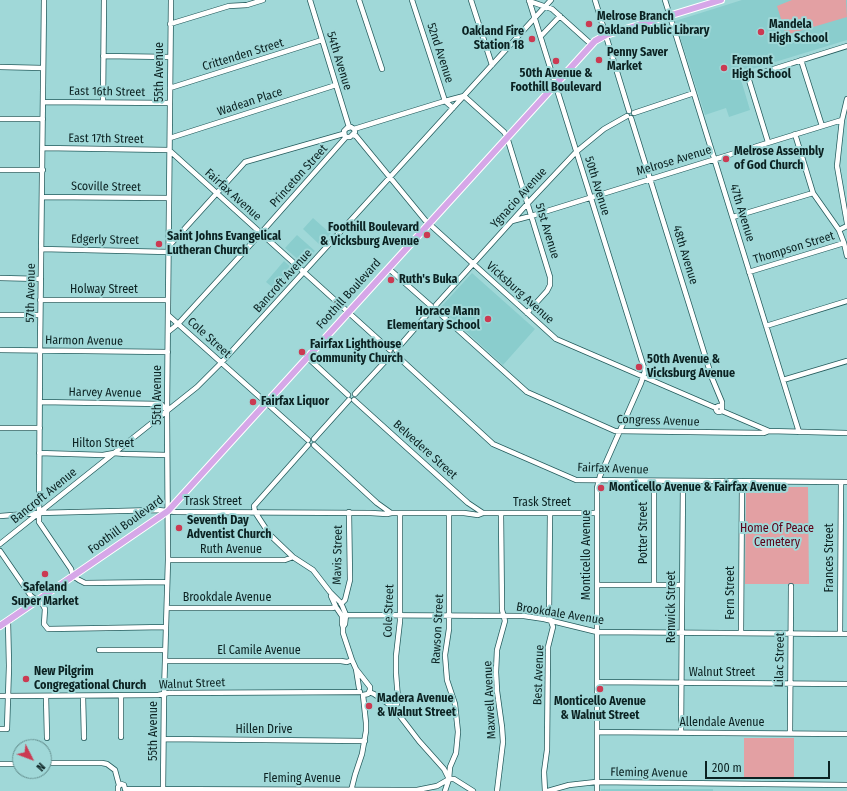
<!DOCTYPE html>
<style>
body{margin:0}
#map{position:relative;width:847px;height:791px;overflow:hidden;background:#a0d8d8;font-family:"Fira Sans Condensed",sans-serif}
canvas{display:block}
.north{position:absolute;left:12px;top:739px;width:40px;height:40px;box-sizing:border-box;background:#a0d8d8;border:1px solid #648f8f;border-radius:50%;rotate:132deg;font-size:11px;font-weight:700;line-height:16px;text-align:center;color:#0b2222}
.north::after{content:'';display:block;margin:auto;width:14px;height:18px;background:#cb3a52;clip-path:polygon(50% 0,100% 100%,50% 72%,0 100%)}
.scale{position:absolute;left:705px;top:761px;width:125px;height:18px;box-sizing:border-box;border:2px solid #0b2222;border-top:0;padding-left:5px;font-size:12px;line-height:14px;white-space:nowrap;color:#0b2222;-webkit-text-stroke:3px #a0d8d8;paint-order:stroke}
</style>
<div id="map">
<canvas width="847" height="791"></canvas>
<div class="north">N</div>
<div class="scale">200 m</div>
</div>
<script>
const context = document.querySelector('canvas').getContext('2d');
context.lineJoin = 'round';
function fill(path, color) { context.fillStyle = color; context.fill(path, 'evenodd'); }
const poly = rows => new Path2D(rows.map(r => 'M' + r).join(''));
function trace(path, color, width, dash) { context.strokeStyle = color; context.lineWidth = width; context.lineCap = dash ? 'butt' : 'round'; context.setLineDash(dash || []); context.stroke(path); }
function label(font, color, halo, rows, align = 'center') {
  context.font = font + ' "Fira Sans Condensed",sans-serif'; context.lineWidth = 4; context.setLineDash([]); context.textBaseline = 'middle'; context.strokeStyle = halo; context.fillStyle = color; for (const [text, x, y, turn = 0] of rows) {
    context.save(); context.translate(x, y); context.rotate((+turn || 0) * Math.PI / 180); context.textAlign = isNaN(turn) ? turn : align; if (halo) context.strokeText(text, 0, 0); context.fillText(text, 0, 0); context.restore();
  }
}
const built = poly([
 [742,0,847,0,847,40,739,73,750,110,729,117,726,108,705,115,675,21],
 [313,218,331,234,320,245,303,229],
 [297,235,315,251,303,264,285,248],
 [284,261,296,272,278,292,266,282],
 [472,273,535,329,503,365,440,308],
 [601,789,713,789,713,791,601,791]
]);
const green = poly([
 [792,0,846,0,847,17,786,35,777,6],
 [746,487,808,487,809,584,745,584],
 [744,738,794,738,794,779,744,779]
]);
const minor = poly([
 [44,0,40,351,39,522,71,569,73,576,79,580,85,583,167,582],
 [310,0,349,127],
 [359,0,382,69],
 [412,0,445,101,453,108],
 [471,0,492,65],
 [529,0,645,371,641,383,600,476,597,488,597,791],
 [595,0,629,111],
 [665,0,799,432],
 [529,1,552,9,592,45],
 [170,24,229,6,247,5,263,0],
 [541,36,560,16],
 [103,56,169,57],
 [801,60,822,126],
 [0,67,43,68],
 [170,88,322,40],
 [464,96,504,132,507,137,550,277,550,285,547,291,527,313],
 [847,99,842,120,837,166,847,223],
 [43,102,170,103],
 [103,102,104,0],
 [634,113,694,93],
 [631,118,712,378,722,402,722,408],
 [0,119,43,119],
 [351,127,354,129,355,132,350,137,345,137,344,131,347,128,351,127],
 [354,129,445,101,464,96],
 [795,134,813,193,839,230,844,243,847,256],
 [353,135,356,136,425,220,556,339,716,408],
 [170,138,336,85],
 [768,142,748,77,847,46],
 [43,148,169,150,390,350],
 [0,170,43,170],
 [42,197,169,198],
 [733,217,813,193],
 [512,221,531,216,842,120],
 [839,230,847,226],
 [169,246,245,162,343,134],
 [41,249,169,252],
 [388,268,431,306],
 [749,272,844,243],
 [0,278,41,279],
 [40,300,168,300],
 [436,305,528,203,576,152,604,129,627,116],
 [436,310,527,392,615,431,764,433,769,431,847,433],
 [0,315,40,315],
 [168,315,308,440],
 [766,326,847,301],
 [168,332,178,324,261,233,346,137],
 [0,350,168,352],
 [396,350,431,310],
 [396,355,493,444,576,480,847,482],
 [307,357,348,395],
 [783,380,847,361],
 [355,394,391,355],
 [354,400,468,503,483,513],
 [40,402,161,404,167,411],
 '716 409a3 3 0 1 1 6 0a3 3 0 1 1-6 0Z',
 [722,411,769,431],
 [0,428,40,428],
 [314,439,349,400],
 [308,445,254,506,255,512,270,535,293,557,313,570,330,592,341,603,346,615,345,624,343,627],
 [314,445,377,503,391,513],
 [39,453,103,455,114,453,125,454,167,455],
 [0,516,39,513,158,510,176,512,371,513,387,514,391,513,464,513,478,515,483,513,597,513],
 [0,544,197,387,221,363,551,0],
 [0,551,31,596,43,605,45,609,44,624,48,629,166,627],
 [168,560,285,560,293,557],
 [597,585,682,585],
 [654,585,654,481],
 [331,596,336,607,342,616,342,624,343,627,343,633,352,660,356,669,370,687,370,690,368,694,363,695],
 [341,604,345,600,350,580,349,512],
 [167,608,332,608,336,607],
 [342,616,346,615,524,616,544,619,597,632,847,634],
 [741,633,742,482],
 [840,634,841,482],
 [99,650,165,650],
 [165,661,341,661,347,662,352,660],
 [356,669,359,688],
 [597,682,847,684],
 [369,692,374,694,393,707,419,741,444,769,448,777],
 [121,695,121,737],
 [0,696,158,695,168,693,360,692],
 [46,696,47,738],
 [83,696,84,738],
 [393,707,397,704,398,699,396,673,396,656,400,621,400,513],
 [0,729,7,729,9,666,8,621],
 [597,732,847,734],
 [681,733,683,481],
 [790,733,791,586],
 [164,739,365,741],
 [44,763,102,763,107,764,115,770,119,785],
 [0,764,20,764],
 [125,789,398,790,417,790,437,786,449,779,454,779,473,791],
 [118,791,118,787,121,784,124,785,125,789],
 [163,791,164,694,168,560,167,411,171,0],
 [351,791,355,775,362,754,366,731,366,723,363,695],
 [445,791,449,779,450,767,456,753,458,732,455,704,447,680,445,655,449,629,449,513],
 [497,791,503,742,502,727,497,691,496,672,497,650,505,621,502,610,501,514],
 [545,791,544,772,547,750,548,647,553,627,549,615,550,513],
 [548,791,569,785,596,782,847,785]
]);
const major = poly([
 [0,626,168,511,595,41,606,35,721,0]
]);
const markers = [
 [589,24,4,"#cb3a52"],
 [761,32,4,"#cb3a52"],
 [532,39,4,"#cb3a52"],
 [599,60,4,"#cb3a52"],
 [556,61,4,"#cb3a52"],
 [724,68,4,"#cb3a52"],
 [726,159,4,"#cb3a52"],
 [427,235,4,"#cb3a52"],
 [159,244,4,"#cb3a52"],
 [391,280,4,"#cb3a52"],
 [488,319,4,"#cb3a52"],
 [302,352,4,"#cb3a52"],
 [639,367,4,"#cb3a52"],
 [253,402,4,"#cb3a52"],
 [601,488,4,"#cb3a52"],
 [179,528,4,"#cb3a52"],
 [45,574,4,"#cb3a52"],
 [26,679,4,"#cb3a52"],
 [600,689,4,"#cb3a52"],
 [369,706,4,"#cb3a52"]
];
const poiNames = [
 ["Melrose Branch",597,17],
 ["Oakland Public Library",597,31],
 ["Mandela",769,25],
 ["High School",769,39],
 ["Oakland Fire",524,32,"right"],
 ["Station 18",524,46,"right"],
 ["Penny Saver",607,53],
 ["Market",607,67],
 ["Fremont",732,61],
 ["High School",732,75],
 ["50th Avenue &",556,74,"center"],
 ["Foothill Boulevard",556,88,"center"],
 ["Melrose Assembly",734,152],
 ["of God Church",734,166],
 ["Foothill Boulevard",419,228,"right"],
 ["& Vicksburg Avenue",419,242,"right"],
 ["Saint Johns Evangelical",167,237],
 ["Lutheran Church",167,251],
 ["Ruth's Buka",399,280],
 ["Horace Mann",480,312,"right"],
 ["Elementary School",480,326,"right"],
 ["Fairfax Lighthouse",310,345],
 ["Community Church",310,359],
 ["50th Avenue &",647,360],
 ["Vicksburg Avenue",647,374],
 ["Fairfax Liquor",261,402],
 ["Monticello Avenue & Fairfax Avenue",609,488],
 ["Seventh Day",187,521],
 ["Adventist Church",187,535],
 ["Safeland",45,588,"center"],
 ["Super Market",45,602,"center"],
 ["New Pilgrim",34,672],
 ["Congregational Church",34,686],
 ["Madera Avenue",377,699],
 ["& Walnut Street",377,713],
 ["Monticello Avenue",600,702,"center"],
 ["& Walnut Street",600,716,"center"]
];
const streetNames = [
 ["52nd Avenue",440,53,72],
 ["Crittenden Street",243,55,-17],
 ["54th Avenue",339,61,73],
 ["55th Avenue",160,72,-90],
 ["East 16th Street",107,92,1],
 ["Wadean Place",250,102,-18],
 ["East 17th Street",106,139,1],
 ["Melrose Avenue",674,161,-17],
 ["Princeton Street",299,176,-48],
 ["50th Avenue",597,186,73],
 ["Scoville Street",106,187,1],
 ["Fairfax Avenue",233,195,42],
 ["Ygnacio Avenue",519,198,-48],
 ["47th Avenue",742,213,73],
 ["51st Avenue",547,231,73],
 ["Edgerly Street",105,240,1],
 ["Thompson Street",794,248,-17],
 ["48th Avenue",685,255,73],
 ["Bancroft Avenue",283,281,-48],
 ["Holway Street",104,290],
 ["57th Avenue",31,293,-89],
 ["Vicksburg Avenue",520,293,42],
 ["Foothill Boulevard",349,294,-48],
 ["Cole Street",209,338,42],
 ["Harmon Avenue",84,341,1],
 ["Harvey Avenue",105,393,1],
 ["55th Avenue",158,395,-90],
 ["Congress Avenue",658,421,2],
 ["Hilton Street",103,444],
 ["Belvedere Street",425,450,42],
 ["Fairfax Avenue",613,469,2],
 ["Bancroft Avenue",44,496,-39],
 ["Trask Street",213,502],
 ["Trask Street",542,503],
 ["Foothill Boulevard",126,525,-36],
 ["Potter Street",644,533,-90],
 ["Ruth Avenue",231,550],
 ["Mavis Street",338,555,-89],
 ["Monticello Avenue",587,555,-90],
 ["Frances Street",830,558,-90],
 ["Fern Street",731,593,-90],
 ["Brookdale Avenue",227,598],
 ["Renwick Street",672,607,-90],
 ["Cole Street",389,611,-88],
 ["Brookdale Avenue",560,614,9],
 ["Rawson Street",438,629,-87],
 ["El Camile Avenue",259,651],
 ["Lilac Street",780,660,-89],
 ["Walnut Street",722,673],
 ["Best Avenue",539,675,-88],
 ["Walnut Street",192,684,-2],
 ["Maxwell Avenue",490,700,-93],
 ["Allendale Avenue",722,723],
 ["Hillen Drive",264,730],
 ["55th Avenue",154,731,-90],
 ["Fleming Avenue",649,773,1],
 ["Fleming Avenue",302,779]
];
const parkNames = [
 ["Home Of Peace",777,529],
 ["Cemetery",777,543]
];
fill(built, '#8acdcd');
fill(green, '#e3a0a3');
trace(minor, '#255c5d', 6);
trace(major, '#fff', 8);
trace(minor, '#fff', 4.5);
trace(major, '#d6a7e8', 6);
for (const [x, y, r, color] of markers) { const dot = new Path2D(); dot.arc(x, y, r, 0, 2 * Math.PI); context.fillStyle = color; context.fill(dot); trace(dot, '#a0d8d8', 1.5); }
label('bold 12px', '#0b2222', '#a0d8d8', poiNames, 'left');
label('12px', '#0b2222', '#a0d8d8', streetNames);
label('12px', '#5b0118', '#a0d8d8', parkNames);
</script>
